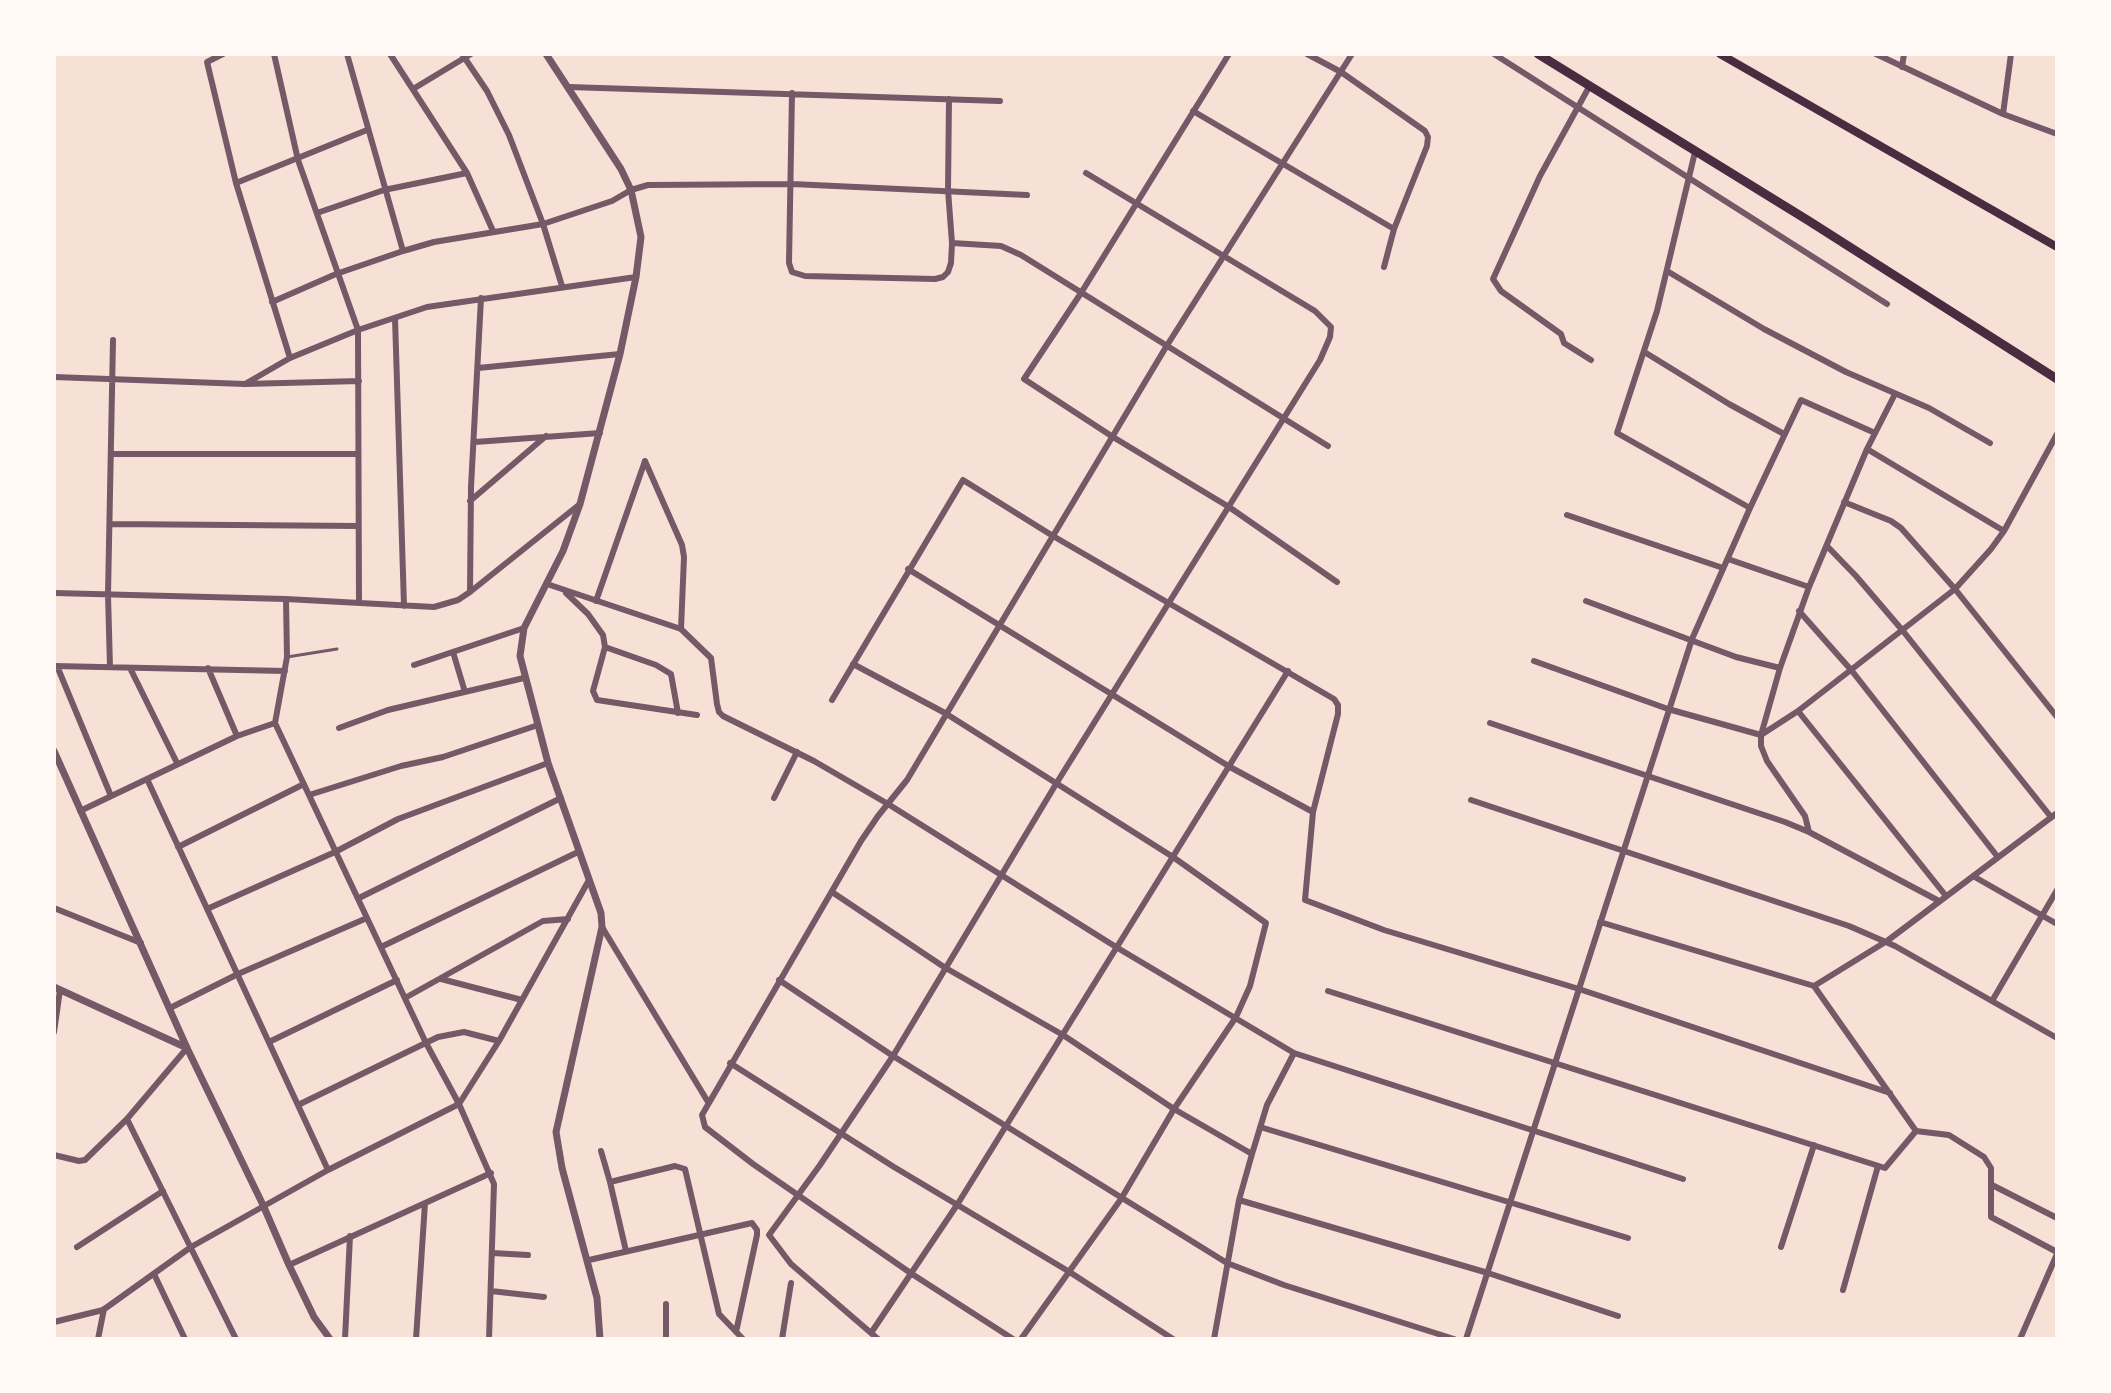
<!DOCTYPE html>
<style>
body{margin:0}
#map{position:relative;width:2111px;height:1393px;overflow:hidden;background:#f7e1d7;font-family:Montserrat,sans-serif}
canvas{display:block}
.frame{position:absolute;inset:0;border:56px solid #fffaf5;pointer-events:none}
</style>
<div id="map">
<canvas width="2111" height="1393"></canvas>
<div class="frame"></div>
</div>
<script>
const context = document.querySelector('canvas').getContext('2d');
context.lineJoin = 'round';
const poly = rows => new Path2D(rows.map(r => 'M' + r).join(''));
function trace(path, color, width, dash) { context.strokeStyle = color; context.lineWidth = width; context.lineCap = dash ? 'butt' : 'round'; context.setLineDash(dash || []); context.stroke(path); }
const service = poly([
 [287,657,337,649]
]);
const minor = poly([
 [223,54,207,62,236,183,290,358],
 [274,54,298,160,358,330,359,603],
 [347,54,403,251],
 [390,54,467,173,493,231],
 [462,54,487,91,509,135,543,224,562,286],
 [1229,54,1081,293,1024,379,1113,437,1229,507,1337,582],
 [1307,54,1341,72,1425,131,1428,137,1427,146,1394,229,1384,267],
 [1494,54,1887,304],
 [1876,54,2003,114],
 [2011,54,2003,114,2057,134],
 [1902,67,1904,54],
 [569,87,1000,101],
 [1589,87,1540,176,1493,279,1501,291,1561,334,1564,343,1591,360],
 [413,89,471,54],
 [792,93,789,263,792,272,805,276,935,279,943,277,948,272,951,263,952,243,948,190,949,99],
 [1193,111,1394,229],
 [1695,152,1657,311,1617,433,1750,508],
 [236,183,367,130],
 [317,213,384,190,467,173],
 [952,243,1001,246,1021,255,1328,446],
 [1667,271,1764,329,1846,372,1929,408,1990,443],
 [272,302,336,274,403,251,434,242,543,224,612,201,631,190,648,185,792,184,1027,195],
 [395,318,404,606],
 [1646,353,1729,404,1784,434],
 [478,368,620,354],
 [54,377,245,384,359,381],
 [245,384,290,358,358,330,427,307,636,277],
 [475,442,600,433],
 [1867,449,2004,531],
 [112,454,358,454],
 [645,461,682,545,684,557,681,629],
 [470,501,546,436],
 [1844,502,1891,521,1901,528,1955,589,2057,717],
 [1567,515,1723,568],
 [110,524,358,526],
 [1827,546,1856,576,1903,631,2051,817],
 [1728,559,1809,587],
 [908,569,1230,767,1313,812],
 [547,584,681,629,711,658,717,704,719,712,723,716,814,761,888,804,1116,947,1294,1053,1683,1179],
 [470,592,471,487,481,298],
 [54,593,286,599,434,607,458,600,470,592,580,504],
 [566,593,588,614,603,635,605,647,593,691,597,700,697,715],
 [286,599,287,657,275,723,426,1043,459,1104,494,1184,489,1339],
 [596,601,645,461],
 [1586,601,1736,657,1780,668],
 [1799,611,1852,671,1997,856],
 [605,647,656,665,671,674,678,713],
 [453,652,465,692],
 [1534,661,1668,709,1761,735],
 [853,664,945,713,1173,857,1266,923,1250,986,1236,1017,1174,1109,1121,1199,1021,1339],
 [414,665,524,628],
 [54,666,285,671],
 [57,666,111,796],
 [110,667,108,595,113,340],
 [130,668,177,763],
 [208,668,237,736],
 [832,700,963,480,1053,536,1334,699,1338,705,1338,714,1313,812,1305,900,1384,930,1579,989,1890,1093],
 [1798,711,1946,896],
 [1490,723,1785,822,1809,832,1939,901],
 [339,728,388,710,524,678],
 [1761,735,1798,711,1955,589,1991,549,2004,531,2057,434],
 [147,779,328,1170],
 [309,795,401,766,443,757,538,725],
 [774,798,797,752],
 [1471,800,1849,926,1895,946,2057,1038],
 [80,811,237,736,275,723],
 [1809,832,1805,816,1767,761,1761,746,1761,735,1780,668,1809,587,1867,449,1895,394],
 [178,847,304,784],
 [1973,876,2057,924],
 [832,892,944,967,1063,1035,1174,1109,1252,1154],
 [359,898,561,798],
 [54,908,141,943],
 [207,909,335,852,398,819,548,763],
 [1600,922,1814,986],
 [602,927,708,1102],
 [381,947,578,852],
 [441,979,522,1000],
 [779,980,893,1056,1227,1263,1284,1285,1454,1339],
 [1814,986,1887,941,2057,813],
 [1814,986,1916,1131],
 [1328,991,1885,1168,1916,1131],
 [405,998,543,921,568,919],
 [1992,1001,2057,890],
 [170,1008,238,974,367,918],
 [54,1032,60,990],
 [269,1042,397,980],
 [730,1063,894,1167,1068,1271,1173,1339],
 [298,1105,438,1037,464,1032,499,1041],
 [127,1119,236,1339],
 [1260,1127,1628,1238],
 [1916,1131,1949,1135,1984,1157,1991,1168,1991,1217,2057,1252],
 [601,1151,610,1182],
 [54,1155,79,1161,85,1160,127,1119,187,1048],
 [1992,1185,2057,1218],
 [1239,1200,1488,1273,1618,1316],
 [77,1247,163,1191],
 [1781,1247,1814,1145],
 [626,1251,610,1182,675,1166,685,1169,719,1314,743,1339],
 [492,1253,528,1255],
 [589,1260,752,1223,757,1230,757,1235,736,1332],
 [289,1265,491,1173],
 [154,1274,185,1339],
 [1843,1290,1878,1166],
 [491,1291,544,1297],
 [54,1322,103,1310,191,1247,328,1170,459,1104,499,1041,589,880],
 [871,1333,957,1205,1288,671],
 [98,1339,104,1309],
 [345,1339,350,1236],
 [416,1339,425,1203],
 [666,1339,666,1304],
 [782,1339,791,1283],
 [878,1339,791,1264,769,1235,820,1165,893,1056,1056,784,1320,360,1330,337,1331,327,1315,311,1086,173],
 [1013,1339,912,1274,753,1164,705,1127,702,1115,861,841,878,816,907,780,1166,347,1352,54],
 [1214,1339,1239,1200,1252,1154,1267,1105,1294,1053],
 [1466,1339,1692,639,1750,508,1801,400,1875,433],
 [2020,1339,2057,1254]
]);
const tertiary = poly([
 [546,54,621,169,631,190,641,237,636,277,620,354,580,504,563,551,524,628,520,656,548,763,601,913,602,927,556,1132,562,1168,597,1298,600,1339],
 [54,751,187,1048,263,1205,289,1265,314,1317,330,1339],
 [54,987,187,1048]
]);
const secondary = poly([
 [1720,54,2057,247]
]);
const primary = poly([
 [1538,54,1809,221,2057,379]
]);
trace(service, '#755966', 3);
trace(minor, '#755966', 6);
trace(tertiary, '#755966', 7);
trace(secondary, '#4a2c40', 8);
trace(primary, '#4a2c40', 9);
</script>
